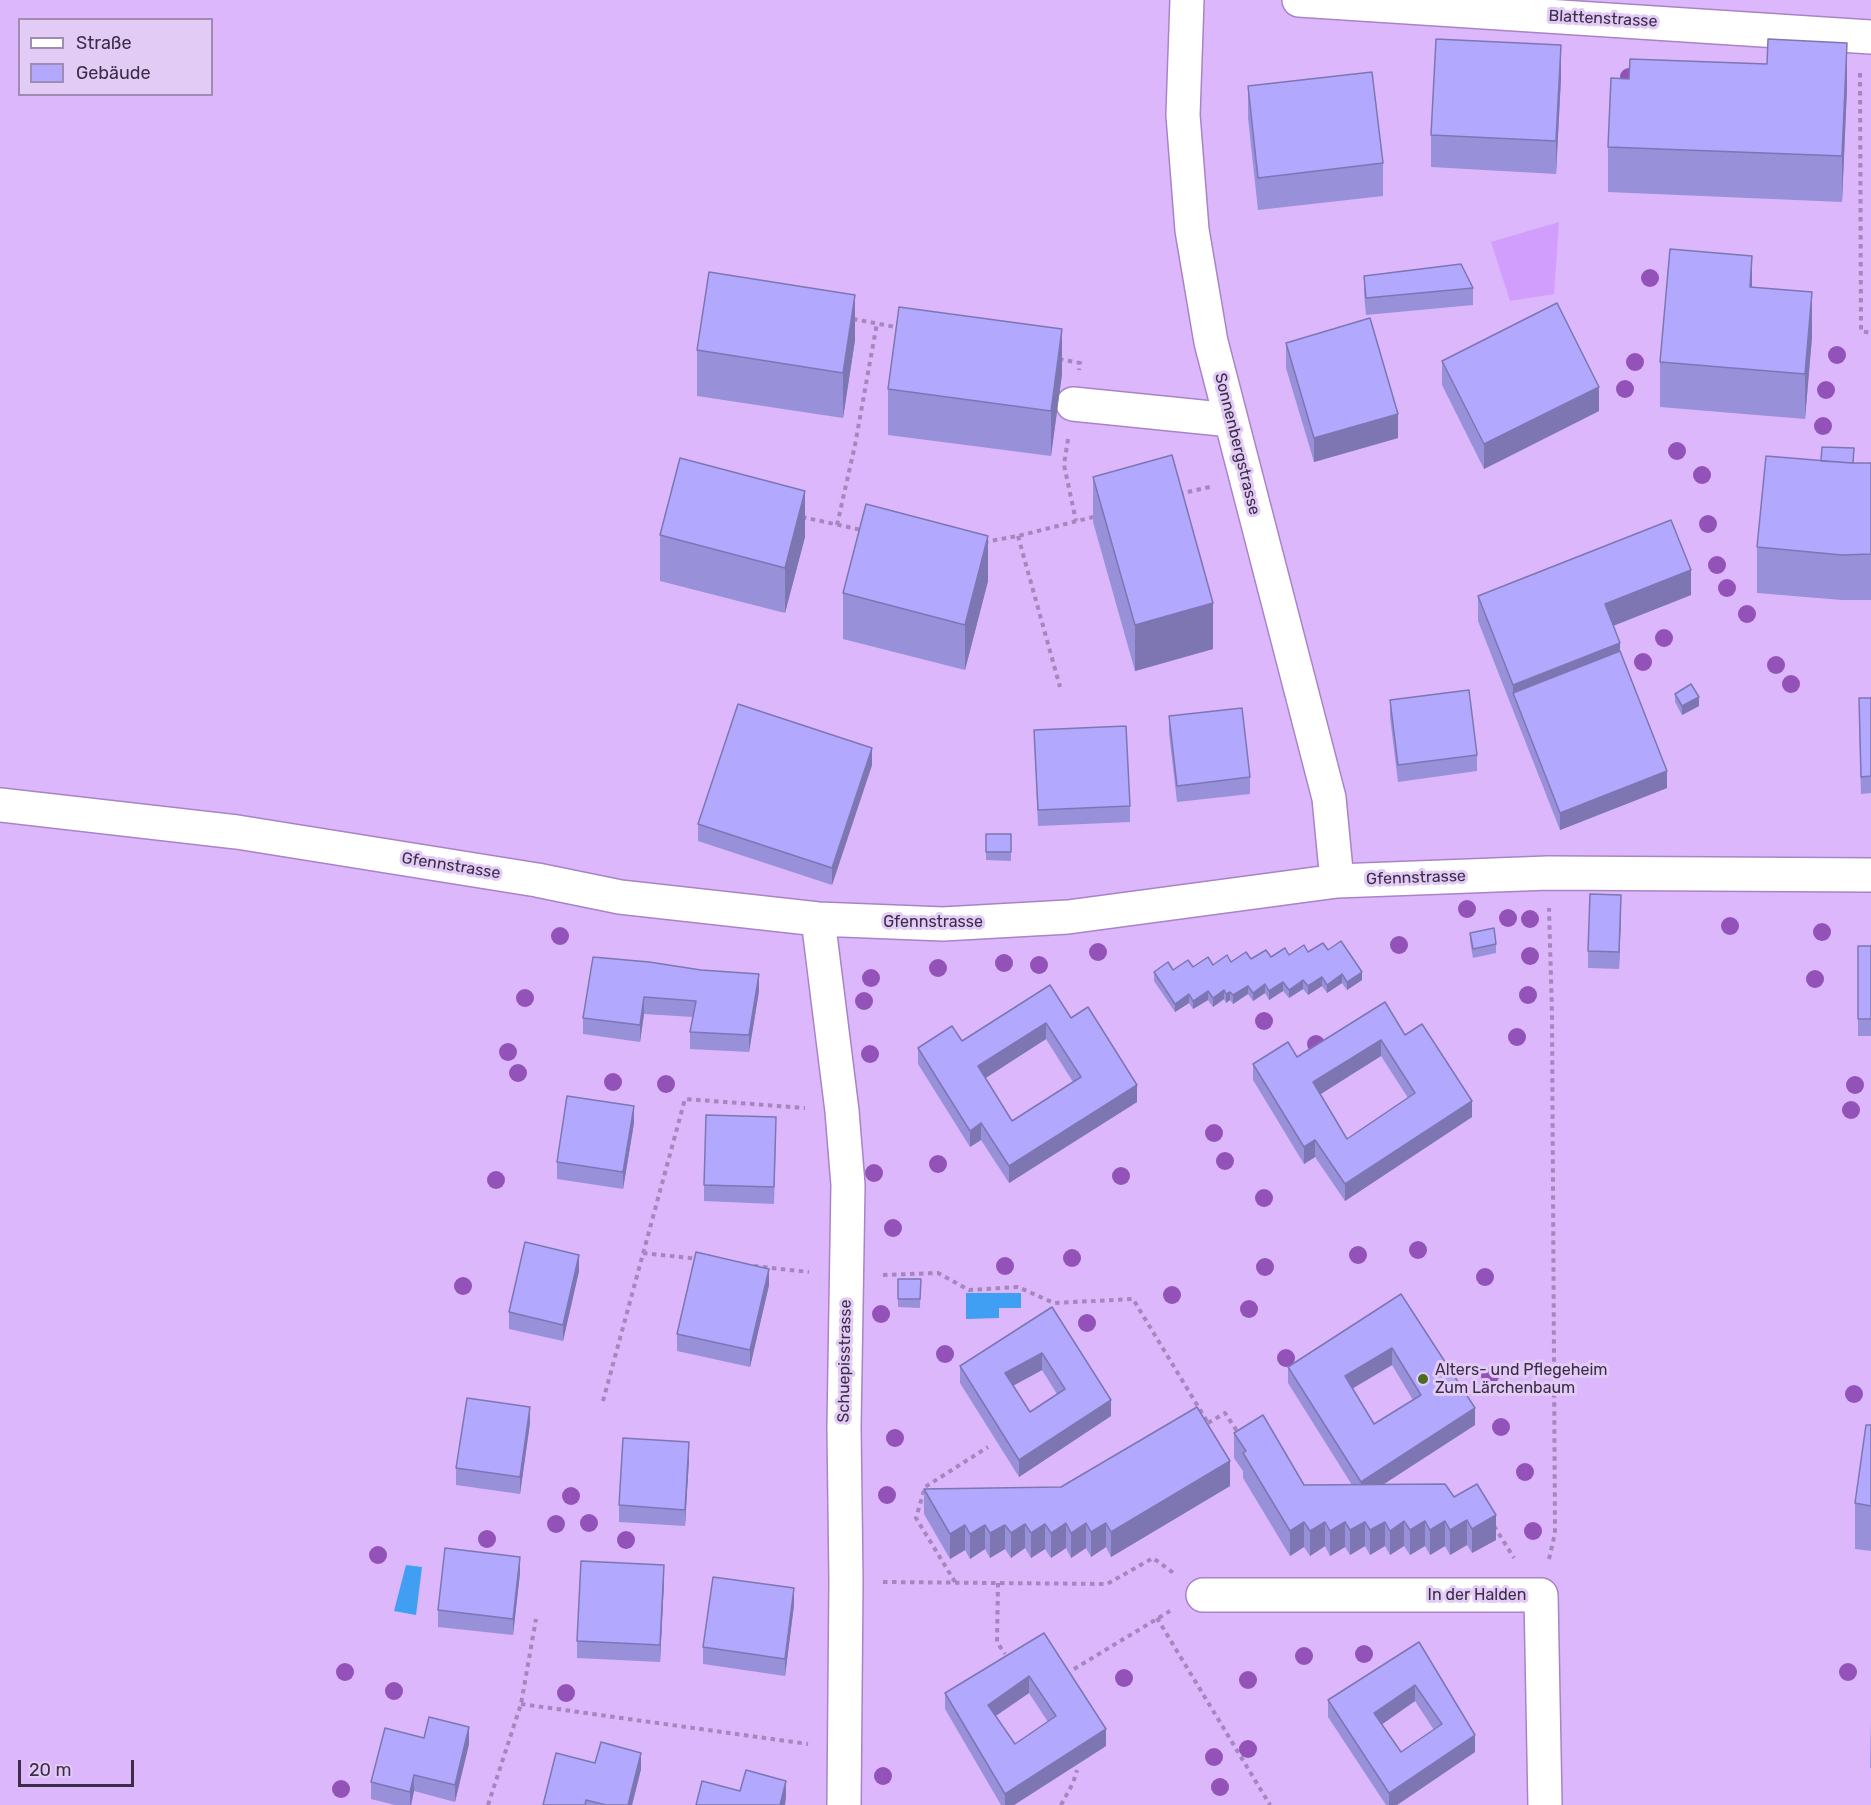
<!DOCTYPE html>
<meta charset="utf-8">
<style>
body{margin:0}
#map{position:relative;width:1871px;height:1805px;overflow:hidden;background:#dcb7fc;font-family:Rubik,sans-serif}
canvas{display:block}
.legend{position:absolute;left:18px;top:18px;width:195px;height:78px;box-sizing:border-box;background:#e2ccf6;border:2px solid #a08cb0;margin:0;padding:8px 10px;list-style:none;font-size:18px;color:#3c2c48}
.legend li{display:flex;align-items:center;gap:12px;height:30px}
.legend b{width:30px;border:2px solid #a08cb0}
.scale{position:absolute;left:18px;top:1760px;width:116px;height:27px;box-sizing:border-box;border:3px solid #3c2c48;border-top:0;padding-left:8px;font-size:18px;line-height:21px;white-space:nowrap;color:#3c2c48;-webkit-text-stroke:4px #e2ccf6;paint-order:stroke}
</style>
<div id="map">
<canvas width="1871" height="1805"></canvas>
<ul class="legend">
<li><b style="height:8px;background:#fff"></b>Straße</li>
<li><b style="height:16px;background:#b2a8fe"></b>Gebäude</li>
</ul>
<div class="scale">20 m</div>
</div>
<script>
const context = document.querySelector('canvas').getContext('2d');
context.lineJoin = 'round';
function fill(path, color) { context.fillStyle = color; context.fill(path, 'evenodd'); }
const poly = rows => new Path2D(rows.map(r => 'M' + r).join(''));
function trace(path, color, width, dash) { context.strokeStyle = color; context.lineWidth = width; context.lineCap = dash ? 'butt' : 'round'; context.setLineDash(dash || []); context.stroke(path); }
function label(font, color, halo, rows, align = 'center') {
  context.font = font + ' Rubik,sans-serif'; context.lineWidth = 6; context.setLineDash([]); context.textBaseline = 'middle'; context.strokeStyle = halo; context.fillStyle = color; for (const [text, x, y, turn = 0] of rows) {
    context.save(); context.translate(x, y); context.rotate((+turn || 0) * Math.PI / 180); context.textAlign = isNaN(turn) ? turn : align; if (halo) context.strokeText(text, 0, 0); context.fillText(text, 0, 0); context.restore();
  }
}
const green = poly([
 [1559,222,1554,294,1510,301,1491,242]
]);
const water = poly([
 [966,1293,1021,1293,1021,1308,999,1308,999,1318,966,1319],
 [406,1565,422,1567,416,1615,394,1611]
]);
const path = poly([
 [1860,73,1861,331,1871,333],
 [853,319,901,328],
 [1059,359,1080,363,1079,370],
 [1068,439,1064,465,1076,521],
 [1179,494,1210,487],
 [802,517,862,530],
 [837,525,855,445,877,323],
 [1018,536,1060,687],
 [984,542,1018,536,1097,516],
 [643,1253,699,1259],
 [754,1266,809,1272],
 [883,1275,938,1273,969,1290,1018,1287,1054,1303,1133,1299,1208,1423,1205,1425],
 [603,1401,685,1099,805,1108],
 [1208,1423,1225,1413,1239,1434],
 [1494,1526,1514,1558],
 [1549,1559,1555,1533,1552,1013,1549,908],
 [883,1582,1107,1584,1153,1558,1175,1574],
 [955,1582,916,1518,925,1487,988,1447],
 [998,1583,997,1642,1005,1654],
 [1157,1618,1270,1805],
 [1074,1669,1170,1611],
 [521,1704,808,1744],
 [488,1805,521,1704,536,1619],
 [1061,1805,1073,1783,1077,1770]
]);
const minor = poly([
 [1187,0,1183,115,1192,230,1211,342,1329,798,1337,881],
 [1299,0,1871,37],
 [1073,404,1231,420],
 [0,805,237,832,537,880,620,897,818,919,943,924,1068,917,1337,881,1548,873,1871,875],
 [818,919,842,1111,848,1185,844,1427,846,1581,844,1805],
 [1203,1595,1541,1595,1545,1805]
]);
const trees = [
 [1629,77],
 [1650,278],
 [1837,355],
 [1635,362],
 [1625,389],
 [1826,390],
 [1823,426],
 [1677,451],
 [1702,475],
 [1708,524],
 [1717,565],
 [1727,588],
 [1747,614],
 [1664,638],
 [1643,662],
 [1776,665],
 [1791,684],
 [1467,909],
 [1508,918],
 [1530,919],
 [1730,926],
 [1822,932],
 [560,936],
 [1399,945],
 [1098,952],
 [1530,956],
 [1004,963],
 [1039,965],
 [938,968],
 [871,978],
 [1815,979],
 [1528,995],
 [525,998],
 [864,1001],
 [1264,1021],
 [1517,1037],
 [1316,1044],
 [508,1052],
 [870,1054],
 [518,1073],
 [613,1082],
 [666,1084],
 [1855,1085],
 [1851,1110],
 [1214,1133],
 [1225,1161],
 [938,1164],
 [874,1173],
 [1121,1176],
 [496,1180],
 [1264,1198],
 [893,1228],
 [1418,1250],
 [1358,1255],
 [1072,1258],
 [1005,1266],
 [1265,1267],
 [1485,1277],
 [463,1286],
 [1172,1295],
 [1249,1309],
 [881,1314],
 [1087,1323],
 [945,1354],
 [1286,1358],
 [1490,1376],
 [1854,1394],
 [1501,1427],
 [895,1438],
 [1525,1472],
 [887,1495],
 [571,1496],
 [589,1523],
 [556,1524],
 [1533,1531],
 [487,1539],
 [626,1540],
 [378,1555],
 [1364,1654],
 [1304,1656],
 [345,1672],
 [1848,1672],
 [1124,1678],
 [1248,1680],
 [394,1691],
 [566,1693],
 [1248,1749],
 [1214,1757],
 [883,1776],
 [1220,1787],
 [341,1789]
];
const wall = poly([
 [1561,78,1556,174,1431,167,1431,135],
 [1629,79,1847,88,1842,202,1608,192,1608,147],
 [1248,86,1383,163,1383,196,1258,210,1248,118],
 [1364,276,1473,288,1473,305,1366,315,1364,293],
 [1752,287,1812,337,1805,419,1660,407,1660,362],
 [855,340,843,418,697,396,697,350],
 [1286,343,1398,438,1314,462,1286,368],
 [1442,361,1599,411,1484,469,1442,385],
 [1062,374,1051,456,888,435,888,389],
 [1854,463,1871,463,1871,600,1842,600,1757,593,1757,547],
 [1093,477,1213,649,1135,671,1093,522],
 [660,535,805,537,785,613,660,581],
 [988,581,965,670,843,639,843,593],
 [1691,595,1613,626,1620,651,1667,788,1560,830,1478,621,1478,596],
 [1675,694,1699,706,1682,715,1675,702],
 [1871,698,1871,793,1861,794,1859,715],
 [1390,700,1477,755,1477,771,1398,782,1390,717],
 [1169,716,1250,777,1250,794,1177,802,1169,733],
 [1034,730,1130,806,1130,822,1038,826],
 [872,765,832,885,698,841,698,824],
 [986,834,1011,834,1011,861,986,860],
 [1621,912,1619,969,1588,968,1588,951],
 [1470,933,1496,944,1496,953,1473,958,1470,941],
 [1858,946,1871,946,1871,1036,1858,1036],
 [1328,950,1362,980,1347,990,1342,983,1327,993,1322,986,1308,995,1303,989,1289,998,1283,991,1269,1000,1265,993,1253,1001,1248,994,1233,1004,1230,1000,1226,1003,1224,999,1213,1007,1208,1000,1193,1009,1189,1003,1175,1012,1154,981,1154,972],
 [593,957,759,991,749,1052,690,1049,690,1032,693,1017,644,1014,640,1042,583,1034,583,1018],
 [1071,1018,1137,1102,1009,1183,981,1140,970,1147,918,1064,918,1048,962,1041],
 [1046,1039,1073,1082,1012,1121,985,1078],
 [1405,1035,1472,1117,1345,1201,1315,1157,1304,1164,1253,1080,1253,1064,1297,1057],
 [1381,1056,1408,1098,1347,1139,1320,1094],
 [634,1123,623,1189,557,1179,557,1162],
 [776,1134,774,1204,704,1201,704,1185],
 [579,1271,563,1341,509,1329,509,1312],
 [898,1279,921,1279,920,1308,898,1307],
 [769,1285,750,1367,677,1351,677,1334],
 [1401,1294,1475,1425,1383,1484,1454,1497,1496,1540,1472,1553,1467,1545,1450,1555,1445,1546,1430,1555,1425,1546,1410,1555,1404,1546,1390,1555,1385,1546,1370,1555,1365,1546,1350,1555,1345,1547,1330,1556,1325,1546,1310,1556,1304,1547,1290,1556,1243,1478,1243,1471,1234,1458,1234,1433,1304,1485,1352,1485,1288,1383,1288,1367],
 [1392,1365,1413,1400,1374,1424,1353,1388],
 [1052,1307,1111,1416,1019,1477,960,1383,960,1366],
 [1042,1370,1057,1394,1030,1412,1013,1386],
 [530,1423,520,1494,456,1485,456,1468],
 [1871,1425,1871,1551,1855,1549,1855,1503],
 [689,1459,685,1526,619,1522,619,1505],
 [1230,1486,1111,1557,1106,1547,1091,1557,1086,1548,1071,1558,1066,1548,1051,1558,1045,1549,1031,1558,1025,1548,1011,1558,1005,1549,990,1558,985,1549,970,1559,965,1550,950,1559,924,1514,924,1489],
 [520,1573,513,1635,438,1627,438,1610],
 [664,1582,660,1662,577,1658,577,1641],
 [794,1605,785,1676,703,1664,703,1647],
 [1044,1633,1106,1746,1014,1805,1001,1805,945,1709,945,1693],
 [1029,1693,1048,1722,1015,1744,996,1716],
 [1419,1642,1475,1752,1397,1805,1386,1805,1328,1717,1328,1700],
 [1415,1701,1434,1730,1401,1752,1382,1724],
 [1871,1719,1871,1768,1870,1768],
 [424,1738,469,1744,455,1802,414,1791,411,1805,395,1805,371,1799,371,1782],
 [595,1763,641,1769,632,1805,543,1805]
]);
const shadedWall = poly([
 [1847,43,1847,88,1842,202,1842,156],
 [1561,45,1561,78,1556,174,1556,141],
 [1752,256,1752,301,1750,287],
 [1812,292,1812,337,1805,419,1805,374],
 [855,295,855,340,843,418,843,373],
 [1062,329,1062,374,1051,456,1051,411],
 [1599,387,1599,411,1484,469,1484,444],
 [1398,414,1398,438,1314,462,1314,438],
 [805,491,805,537,785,613,785,568],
 [988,536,988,581,965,670,965,625],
 [1691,570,1691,595,1605,629,1605,604],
 [1213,603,1213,649,1135,671,1135,625],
 [1620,643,1620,668,1513,693,1513,685],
 [1699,697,1699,706,1682,715,1682,706],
 [872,748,872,765,832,885,832,868],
 [1667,771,1667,788,1560,830,1560,813],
 [1621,895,1621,912,1619,969,1619,952],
 [1362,972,1362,980,1347,990,1347,982],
 [759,974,759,991,749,1052,749,1035],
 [1342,974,1342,983,1327,993,1327,985],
 [1322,977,1322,986,1308,995,1308,986],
 [1303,980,1303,989,1289,998,1289,990],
 [1283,982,1283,991,1269,1000,1269,991],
 [1265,984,1265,993,1253,1001,1253,993],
 [1248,986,1248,994,1233,1004,1233,995],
 [1224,990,1224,999,1213,1007,1213,998],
 [1208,991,1208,1000,1193,1009,1193,1001],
 [1230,992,1230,1000,1226,1003,1226,994],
 [1189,994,1189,1003,1175,1012,1175,1004],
 [644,997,644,1014,640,1042,640,1025],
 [1046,1023,1046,1039,978,1083,978,1066],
 [1381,1040,1381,1056,1313,1099,1313,1082],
 [1137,1085,1137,1102,1009,1183,1009,1166],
 [1472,1101,1472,1117,1345,1201,1345,1184],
 [634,1106,634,1123,623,1189,623,1172],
 [981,1123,981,1140,970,1147,970,1131],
 [1315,1140,1315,1157,1304,1164,1304,1147],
 [579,1255,579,1271,563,1341,563,1325],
 [769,1269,769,1285,750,1367,750,1350],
 [1392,1348,1392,1365,1345,1393,1345,1376],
 [1042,1353,1042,1370,1005,1390,1005,1373],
 [1111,1400,1111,1416,1019,1477,1019,1460],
 [530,1407,530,1423,520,1494,520,1477],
 [1475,1408,1475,1425,1361,1499,1361,1482],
 [689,1442,689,1459,685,1526,685,1510],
 [1230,1461,1230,1486,1111,1557,1111,1532],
 [1496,1515,1496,1540,1472,1553,1472,1529],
 [1467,1520,1467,1545,1450,1555,1450,1530],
 [1404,1521,1404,1546,1390,1555,1390,1531],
 [1425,1521,1425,1546,1410,1555,1410,1530],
 [1445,1521,1445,1546,1430,1555,1430,1530],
 [1304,1522,1304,1547,1290,1556,1290,1531],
 [1325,1522,1325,1546,1310,1556,1310,1531],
 [1345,1522,1345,1547,1330,1556,1330,1531],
 [1365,1522,1365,1546,1350,1555,1350,1530],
 [1385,1522,1385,1546,1370,1555,1370,1530],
 [1066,1523,1066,1548,1051,1558,1051,1533],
 [1086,1523,1086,1548,1071,1558,1071,1533],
 [1106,1523,1106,1547,1091,1557,1091,1532],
 [1025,1524,1025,1548,1011,1558,1011,1533],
 [1045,1524,1045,1549,1031,1558,1031,1533],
 [965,1525,965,1550,950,1559,950,1534],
 [985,1525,985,1549,970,1559,970,1534],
 [1005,1525,1005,1549,990,1558,990,1533],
 [520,1557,520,1573,513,1635,513,1619],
 [664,1565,664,1582,660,1662,660,1645],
 [794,1588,794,1605,785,1676,785,1659],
 [1029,1676,1029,1693,988,1721,988,1705],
 [1415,1685,1415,1701,1374,1730,1374,1713],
 [469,1727,469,1744,455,1802,455,1785],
 [1106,1729,1106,1746,1014,1805,1005,1805,1005,1794],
 [1475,1735,1475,1752,1397,1805,1389,1805,1389,1793],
 [641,1753,641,1769,632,1805,628,1805],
 [414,1775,414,1791,411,1805,410,1805,410,1792],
 [786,1781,786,1798,785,1805,780,1805]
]);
const building = poly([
 [1436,39,1561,45,1556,141,1431,135,1436,39],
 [1768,39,1847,43,1842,156,1608,147,1611,78,1629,79,1630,59,1767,64,1768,39],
 [1372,72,1383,163,1258,178,1248,86,1372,72],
 [1670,249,1752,256,1750,287,1812,292,1805,374,1660,362,1670,249],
 [1461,264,1473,288,1366,298,1364,276,1461,264],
 [709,272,855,295,843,373,697,350,709,272],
 [1557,303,1599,387,1484,444,1442,361,1557,303],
 [899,307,1062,329,1051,411,888,389,899,307],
 [1370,318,1398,414,1314,438,1286,343,1370,318],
 [1822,447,1854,448,1853,463,1821,461,1822,447],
 [1172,455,1213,603,1135,625,1093,477,1172,455],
 [1766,456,1851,463,1871,463,1871,554,1842,555,1757,547,1766,456],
 [680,458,805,491,785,568,660,535,680,458],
 [866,504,988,536,965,625,843,593,866,504],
 [1671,520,1691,570,1605,604,1620,643,1513,685,1478,596,1671,520],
 [1620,651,1667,771,1560,813,1513,693,1620,651],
 [1691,684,1699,697,1682,706,1675,694,1691,684],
 [1469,690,1477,755,1398,765,1390,700,1469,690],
 [1859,698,1871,698,1871,776,1861,777,1859,698],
 [738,704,872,748,832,868,698,824,738,704],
 [1242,708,1250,777,1177,786,1169,716,1242,708],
 [1126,726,1130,806,1038,810,1034,730,1126,726],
 [986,834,1011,834,1011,852,986,852,986,834],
 [1590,894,1621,895,1619,952,1588,951,1590,894],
 [1494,928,1496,944,1473,949,1470,933,1494,928],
 [1341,941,1362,972,1347,982,1342,974,1327,985,1322,977,1308,986,1303,980,1289,990,1283,982,1269,991,1265,984,1253,993,1248,986,1233,995,1230,992,1226,994,1224,990,1213,998,1208,991,1193,1001,1189,994,1175,1004,1154,972,1168,962,1173,970,1188,960,1193,967,1208,957,1213,965,1227,955,1231,962,1246,952,1251,959,1266,950,1271,957,1285,948,1289,955,1304,945,1308,952,1323,943,1328,950,1341,941],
 [1858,946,1871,946,1871,1019,1858,1019,1858,946],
 [593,957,649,962,701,970,759,974,749,1035,690,1032,696,1001,644,997,640,1025,583,1018,593,957],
 [1050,985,1071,1018,1088,1007,1137,1085,1009,1166,981,1123,970,1131,918,1048,952,1026,962,1041,1050,985],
 [1046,1023,1081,1077,1012,1121,978,1066,1046,1023],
 [1385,1002,1405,1035,1422,1024,1472,1101,1345,1184,1315,1140,1304,1147,1253,1064,1288,1042,1297,1057,1385,1002],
 [1381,1040,1415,1093,1347,1139,1313,1082,1381,1040],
 [567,1096,634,1106,623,1172,557,1162,567,1096],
 [706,1115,776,1117,774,1187,704,1185,706,1115],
 [525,1242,579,1255,563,1325,509,1312,525,1242],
 [696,1252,769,1269,750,1350,677,1334,696,1252],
 [898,1279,921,1279,920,1299,898,1299,898,1279],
 [1401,1294,1475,1408,1361,1482,1288,1367,1401,1294],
 [1392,1348,1421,1395,1374,1424,1345,1376,1392,1348],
 [1052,1307,1111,1400,1019,1460,960,1366,1052,1307],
 [1042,1353,1065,1389,1030,1412,1005,1373,1042,1353],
 [467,1398,530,1407,520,1477,456,1468,467,1398],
 [1197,1407,1230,1461,1111,1532,1106,1523,1091,1532,1086,1523,1071,1533,1066,1523,1051,1533,1045,1524,1031,1533,1025,1524,1011,1533,1005,1525,990,1533,985,1525,970,1534,965,1525,950,1534,924,1489,1061,1487,1197,1407],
 [1263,1415,1304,1485,1445,1484,1454,1497,1477,1484,1496,1515,1472,1529,1467,1520,1450,1530,1445,1521,1430,1530,1425,1521,1410,1530,1404,1521,1390,1531,1385,1522,1370,1530,1365,1522,1350,1530,1345,1522,1330,1531,1325,1522,1310,1531,1304,1522,1290,1531,1243,1453,1246,1451,1234,1433,1263,1415],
 [1866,1425,1871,1425,1871,1506,1855,1503,1866,1425],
 [623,1438,689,1442,685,1510,619,1505,623,1438],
 [445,1548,520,1557,513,1619,438,1610,445,1548],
 [581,1561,664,1565,660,1645,577,1641,581,1561],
 [713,1577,794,1588,785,1659,703,1647,713,1577],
 [1044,1633,1106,1729,1005,1794,945,1693,1044,1633],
 [1029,1676,1056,1716,1015,1744,988,1705,1029,1676],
 [1419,1642,1475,1735,1389,1793,1328,1700,1419,1642],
 [1415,1685,1442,1724,1401,1752,1374,1713,1415,1685],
 [429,1717,469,1727,455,1785,414,1775,410,1792,371,1782,385,1728,424,1738,429,1717],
 [601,1742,641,1753,628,1805,606,1805,586,1800,585,1805,543,1805,556,1753,595,1763,601,1742],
 [746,1770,786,1781,780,1805,696,1805,702,1781,740,1791,746,1770]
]);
const markers = [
 [1423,1379,6,"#4e6c21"]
];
const streetNames = [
 ["Blattenstrasse",1603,19,3],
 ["Sonnenbergstrasse",1237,444,76],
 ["Gfennstrasse",451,866,9],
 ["Gfennstrasse",1416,878,-2],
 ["Gfennstrasse",933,922],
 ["Schuepisstrasse",845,1361,-89],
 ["In der Halden",1477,1595]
];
const poiNames = [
 ["Alters- und Pflegeheim",1435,1370],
 ["Zum Lärchenbaum",1435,1388]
];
fill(green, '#d29efd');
fill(water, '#409ff2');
trace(minor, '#a884c7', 36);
trace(path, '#a587be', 4, [4.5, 4.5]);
trace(minor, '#fff', 33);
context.fillStyle = '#9252b8';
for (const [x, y] of trees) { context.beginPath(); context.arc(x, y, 9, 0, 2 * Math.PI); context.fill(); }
fill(wall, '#9990da');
fill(shadedWall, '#7d76b2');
fill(building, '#b2a8fe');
trace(building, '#7d76b2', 1.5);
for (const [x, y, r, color] of markers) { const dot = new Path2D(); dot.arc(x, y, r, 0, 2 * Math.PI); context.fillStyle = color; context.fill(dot); trace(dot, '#e2ccf6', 2); }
label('16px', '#3c2c48', '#e2ccf6', streetNames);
label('16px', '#3c2c48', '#e2ccf6', poiNames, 'left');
</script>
